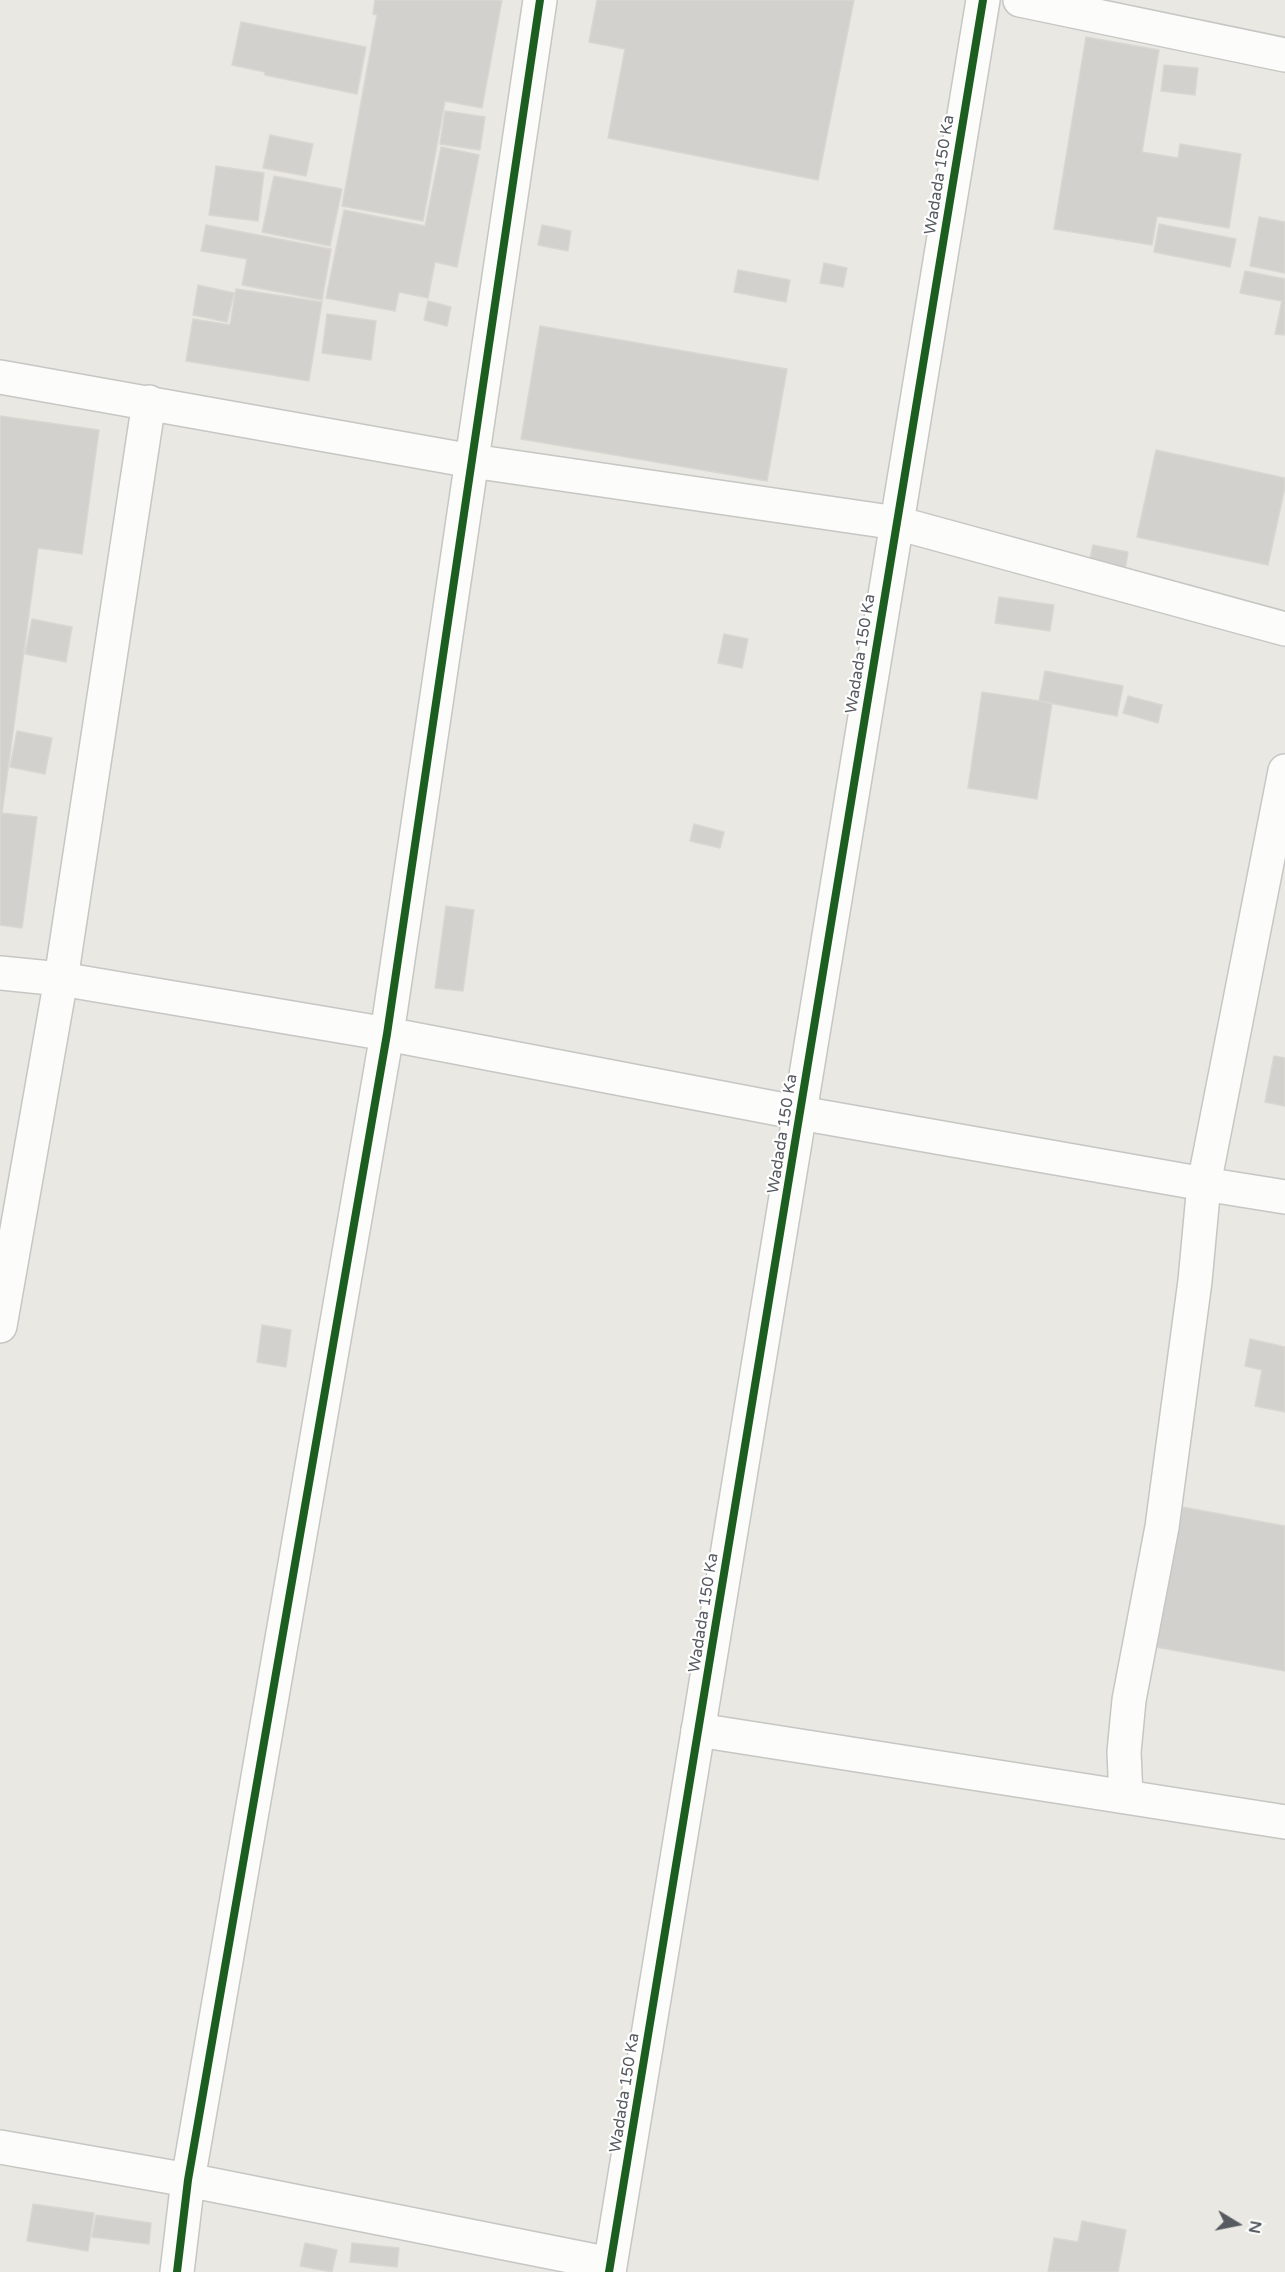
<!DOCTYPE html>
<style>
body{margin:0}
#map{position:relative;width:1285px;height:2272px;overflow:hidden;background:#eae8e2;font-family:"Varela Round",sans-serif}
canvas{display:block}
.north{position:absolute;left:1207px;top:2194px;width:60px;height:60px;-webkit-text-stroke:4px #fff;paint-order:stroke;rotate:100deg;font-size:16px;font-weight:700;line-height:24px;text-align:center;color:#575b61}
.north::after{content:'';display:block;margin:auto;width:21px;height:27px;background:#575b61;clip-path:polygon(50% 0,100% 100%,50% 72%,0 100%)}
</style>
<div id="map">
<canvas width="1285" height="2272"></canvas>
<div class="north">N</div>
</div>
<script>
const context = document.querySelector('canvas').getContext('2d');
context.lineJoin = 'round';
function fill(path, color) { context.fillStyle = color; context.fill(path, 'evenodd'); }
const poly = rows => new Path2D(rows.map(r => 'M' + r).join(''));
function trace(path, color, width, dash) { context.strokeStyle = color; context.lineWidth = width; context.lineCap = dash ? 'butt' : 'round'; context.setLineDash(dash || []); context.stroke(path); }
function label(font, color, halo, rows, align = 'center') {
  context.font = font + ' "Varela Round",sans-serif'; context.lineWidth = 4.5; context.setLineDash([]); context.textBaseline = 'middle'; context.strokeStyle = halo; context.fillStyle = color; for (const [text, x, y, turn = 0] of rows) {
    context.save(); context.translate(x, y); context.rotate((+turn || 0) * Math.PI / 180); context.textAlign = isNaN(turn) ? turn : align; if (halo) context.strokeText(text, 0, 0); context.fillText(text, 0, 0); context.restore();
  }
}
const building = poly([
 [375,0,502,0,482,108,445,101,423,221,342,206,377,15,373,14,375,0],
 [597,0,854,0,818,180,608,138,625,49,589,42,597,0],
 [241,22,366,47,357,94,265,75,265,72,232,65,241,22],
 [1086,37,1159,50,1142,152,1178,158,1180,144,1241,154,1229,228,1157,216,1152,245,1054,229,1086,37],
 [1164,65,1198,68,1195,95,1161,91,1164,65],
 [445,111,485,117,480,150,440,144,445,111],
 [270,135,313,144,306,176,263,168,270,135],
 [441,147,479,155,457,267,435,262,428,298,399,292,395,311,326,298,344,210,425,226,441,147],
 [216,166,264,173,258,221,209,215,216,166],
 [274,176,342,189,330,246,262,232,274,176],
 [1259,217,1285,222,1285,273,1250,266,1259,217],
 [1159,224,1236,239,1230,267,1154,252,1159,224],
 [206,225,331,249,322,300,242,285,247,259,201,251,206,225],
 [542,225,571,231,568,251,538,245,542,225],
 [824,263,847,268,843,287,820,283,824,263],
 [738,270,790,280,786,302,734,292,738,270],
 [1245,271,1285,279,1285,335,1275,334,1282,301,1240,293,1245,271],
 [198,285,234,293,227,322,193,315,198,285],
 [236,289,322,302,309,381,186,361,193,319,230,325,236,289],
 [428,301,451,307,447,326,424,320,428,301],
 [327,314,376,321,371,360,322,353,327,314],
 [540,326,787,369,767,481,521,439,540,326],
 [0,416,99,430,82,554,38,548,2,813,37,817,22,928,0,925,0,416],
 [1156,450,1285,478,1285,487,1268,565,1137,537,1156,450],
 [1093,545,1128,552,1125,571,1089,563,1093,545],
 [999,597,1054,605,1050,631,995,623,999,597],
 [32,619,72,627,66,662,25,654,32,619],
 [724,634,748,639,742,668,718,663,724,634],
 [1045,671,1123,686,1117,716,1039,701,1045,671],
 [982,692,1052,703,1037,799,968,788,982,692],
 [1128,696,1162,705,1158,723,1123,713,1128,696],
 [17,731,52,738,45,774,10,767,17,731],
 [694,824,724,832,720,848,690,841,694,824],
 [446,906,474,910,463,991,435,988,446,906],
 [1274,1056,1285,1058,1285,1106,1265,1102,1274,1056],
 [262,1325,291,1330,286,1367,257,1362,262,1325],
 [1250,1339,1285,1347,1285,1412,1255,1406,1262,1370,1245,1366,1250,1339],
 [1182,1507,1285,1526,1285,1671,1156,1647,1182,1507],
 [33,2204,94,2213,88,2251,27,2241,33,2204],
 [96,2215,151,2223,149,2244,92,2237,96,2215],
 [1082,2221,1126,2230,1118,2272,1048,2272,1054,2238,1078,2242,1082,2221],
 [305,2243,337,2250,332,2272,300,2266,305,2243],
 [352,2243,399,2248,397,2267,350,2262,352,2243]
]);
const minor = poly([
 [1020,0,1285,55],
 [0,377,472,461,897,523,1285,629],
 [1285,771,1204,1184,1285,1197],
 [0,973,61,979,387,1034,800,1113,1204,1184,1195,1281,1162,1527,1129,1700,1124,1752,1126,1797],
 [0,1326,61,979,149,402],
 [698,1730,1285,1822],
 [0,2147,188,2180,610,2264],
 [177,2272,188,2180,387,1034,540,0]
]);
const tertiary = poly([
 [609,2272,983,0]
]);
const cycleway = poly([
 [177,2272,188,2180,387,1034,540,0],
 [609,2272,983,0]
]);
const streetNames = [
 ["Wadada 150 Ka",940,175,-81],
 ["Wadada 150 Ka",861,654,-81],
 ["Wadada 150 Ka",783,1134,-81],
 ["Wadada 150 Ka",704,1613,-81],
 ["Wadada 150 Ka",625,2093,-81]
];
fill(building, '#d2d1cd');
trace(building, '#d9d7d1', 1.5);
trace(minor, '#c6c6c4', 36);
trace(tertiary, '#c6c6c4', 36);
trace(minor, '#fcfcfb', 33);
trace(tertiary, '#fcfcfb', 33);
trace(cycleway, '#1b5e20', 8);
label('16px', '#575b61', '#fff', streetNames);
</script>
